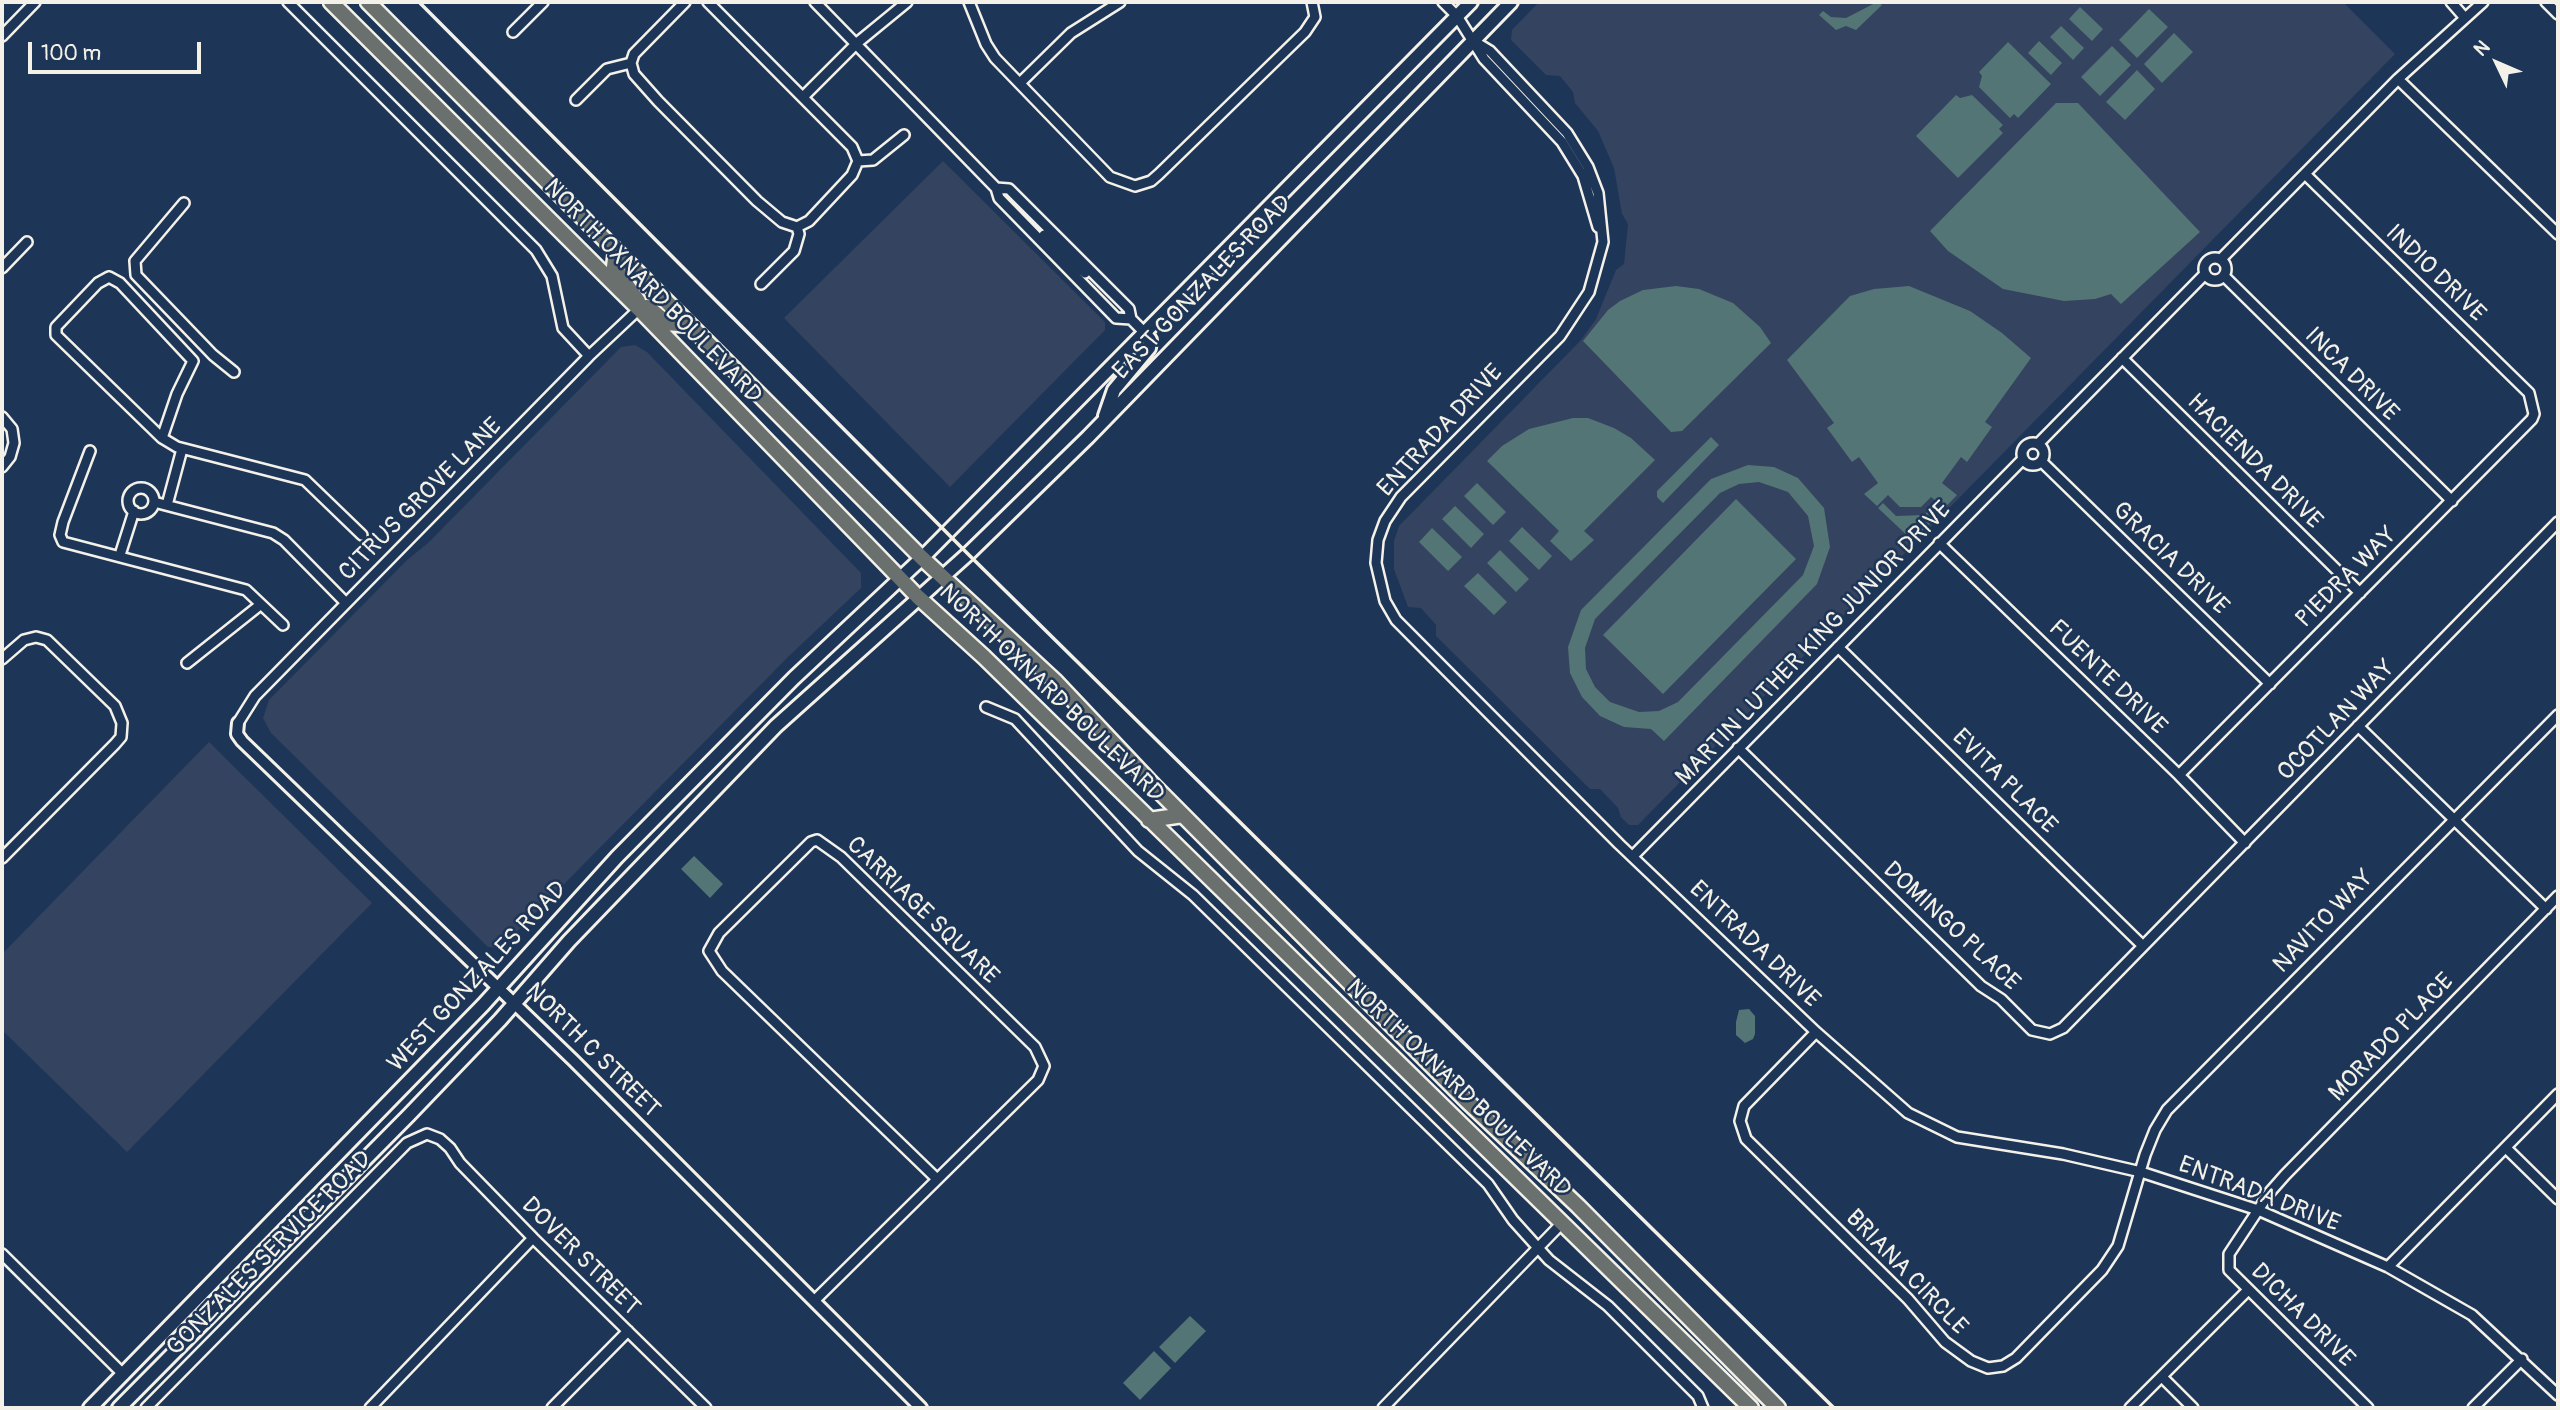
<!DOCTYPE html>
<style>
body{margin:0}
#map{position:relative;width:2560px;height:1410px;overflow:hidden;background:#1d3557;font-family:Pangolin,sans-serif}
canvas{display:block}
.frame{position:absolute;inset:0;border:4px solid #f4f1e8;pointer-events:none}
.north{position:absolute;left:2462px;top:28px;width:70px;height:70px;-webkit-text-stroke:5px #1d3557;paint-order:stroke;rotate:314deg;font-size:19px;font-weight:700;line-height:28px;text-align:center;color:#f4f1e8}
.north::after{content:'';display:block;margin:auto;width:24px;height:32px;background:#f4f1e8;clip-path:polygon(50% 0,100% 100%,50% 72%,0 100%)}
.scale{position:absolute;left:28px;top:42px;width:173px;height:32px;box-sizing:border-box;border:4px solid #f4f1e8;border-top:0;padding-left:9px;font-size:21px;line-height:24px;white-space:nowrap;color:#f4f1e8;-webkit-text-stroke:5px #1d3557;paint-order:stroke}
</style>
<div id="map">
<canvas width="2560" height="1410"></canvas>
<div class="frame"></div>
<div class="north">N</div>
<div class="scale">100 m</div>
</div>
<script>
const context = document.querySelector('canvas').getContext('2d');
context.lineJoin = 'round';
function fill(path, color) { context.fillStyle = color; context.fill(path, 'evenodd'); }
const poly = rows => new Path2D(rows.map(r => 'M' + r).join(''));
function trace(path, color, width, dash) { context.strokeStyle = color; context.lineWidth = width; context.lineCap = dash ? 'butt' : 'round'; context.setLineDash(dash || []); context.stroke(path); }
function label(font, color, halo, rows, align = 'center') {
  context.font = font + ' Pangolin,sans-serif'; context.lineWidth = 5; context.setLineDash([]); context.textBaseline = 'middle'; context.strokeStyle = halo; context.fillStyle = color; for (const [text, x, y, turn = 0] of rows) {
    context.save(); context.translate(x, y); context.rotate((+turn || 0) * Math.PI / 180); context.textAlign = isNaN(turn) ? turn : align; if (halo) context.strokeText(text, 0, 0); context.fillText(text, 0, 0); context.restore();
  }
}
const built = poly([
 [1539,2,2343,2,2395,54,1638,825,1629,825,1621,817,1618,808,1600,789,1590,789,1436,636,1436,625,1421,608,1408,607,1394,569,1394,541,1399,526,1581,340,1596,319,1616,270,1624,264,1628,224,1622,214,1614,168,1598,131,1575,103,1573,92,1560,76,1546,75,1511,40,1512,30],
 [943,161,1105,322,1105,330,950,487,784,318],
 [635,345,647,352,861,573,861,588,788,657,501,948,488,947,271,733,263,718,269,700,406,561,429,542,621,347],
 [209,742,372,903,127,1152,2,1030,2,954]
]);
const green = poly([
 [1877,2,1882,5,1856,30,1846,26,1836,30,1819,15,1823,11,1831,17,1846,18],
 [2080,7,2103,29,2092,41,2069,19],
 [2149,9,2168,27,2137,58,2119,40],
 [2061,26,2084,48,2073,60,2050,37],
 [2174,33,2193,52,2162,83,2144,64],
 [2039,41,2062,63,2051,75,2028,53],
 [2008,42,2051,84,2018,118,2014,114,2010,118,1979,87,1982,76,1979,72],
 [2112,46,2131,65,2100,96,2081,77],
 [2137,70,2155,89,2125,120,2106,102],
 [1956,95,1960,98,1972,95,2003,125,1999,129,2003,133,1958,178,1916,136],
 [2056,103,2078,103,2200,232,2121,304,2111,294,2095,299,2064,301,2003,289,1948,251,1930,231],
 [1676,286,1699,289,1733,303,1760,327,1771,343,1682,431,1671,432,1583,341,1608,310,1620,301,1643,290],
 [1909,286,1970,311,2002,333,2031,358,1985,422,1992,427,1967,462,1961,457,1942,483,1957,495,1938,515,1932,508,1937,502,1931,497,1921,507,1900,507,1888,495,1877,506,1864,494,1878,483,1859,457,1852,462,1827,428,1834,423,1787,360,1850,296,1874,289],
 [1573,418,1588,418,1614,428,1631,438,1655,460,1584,531,1594,540,1571,561,1550,541,1559,531,1487,461,1502,446,1529,429],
 [1711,437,1719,445,1663,503,1657,497,1657,491],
 [1748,465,1774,467,1798,478,1824,508,1830,547,1817,584,1664,741,1651,729,1624,727,1600,716,1582,697,1570,673,1568,647,1581,610,1711,479],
 [1759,482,1788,492,1808,516,1814,546,1803,575,1678,702,1659,711,1639,712,1610,702,1595,687,1586,669,1585,648,1595,619,1720,493,1739,484],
 [1477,483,1506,512,1493,525,1464,496],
 [1736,499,1796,559,1663,694,1603,635],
 [1883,503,1896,516,1924,515,1930,510,1937,516,1913,541,1878,508],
 [1455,506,1484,534,1471,548,1442,519],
 [1522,527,1552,556,1539,570,1509,541],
 [1432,528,1462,557,1448,571,1419,542],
 [1500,550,1529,579,1516,592,1487,563],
 [1478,573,1507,602,1494,615,1464,586],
 [694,856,723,884,710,898,681,869],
 [1749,1009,1755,1016,1755,1034,1753,1039,1745,1043,1736,1035,1736,1022,1739,1010],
 [1190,1316,1206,1331,1175,1363,1159,1347],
 [1154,1351,1171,1368,1140,1400,1123,1383]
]);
const minor = poly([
 [288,2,536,250,552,276,563,328,589,356],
 [708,2,852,147,858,161],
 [815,2,996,188,999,198,1116,318,1131,319],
 [969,2,986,44,995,58,1110,177,1135,186,1151,181,1159,174,1305,32,1315,17,1312,2],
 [1443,2,1457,16,1484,59,1562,142,1583,176,1598,227],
 [2451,2,2465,18],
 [2546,2,2558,14],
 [513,32,543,2],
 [2,36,35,2],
 [1472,40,1490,51,1567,133,1588,167,1598,193,1603,242,1589,292,1560,336,1401,497,1385,521,1378,540,1376,563,1385,601,1396,620,1619,844,1816,1032,1908,1113,1957,1137,2063,1154,2141,1172,2258,1210,2388,1267,2472,1315,2558,1395],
 [631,63,634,74,658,101,757,201,782,222,797,227],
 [631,63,634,54,685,2],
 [2398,79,2558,234],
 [1020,83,1071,33,1120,2],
 [803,97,857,43,907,2],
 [576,100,607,69,631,63],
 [996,188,1009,189,1129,309,1131,319,1143,331],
 [184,203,135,261,136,275,213,355,234,372],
 [797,227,809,221,852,175,858,161,873,160,904,135],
 [1044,235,1085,273],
 '2204 269a11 11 0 1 1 22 0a11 11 0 1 1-22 0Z',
 [2221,259,2398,79,2483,2],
 [2,268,27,242],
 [2224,276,2452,501],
 [109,277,120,283,193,361,177,394,162,438,56,335,56,327,98,283,109,277],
 [761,284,794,251,799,234,797,227],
 [2122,358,2360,593],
 [2,417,12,429,14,443,10,457,2,467],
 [162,438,177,447,305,480,362,535],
 '2022 454a11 11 0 1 1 22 0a11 11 0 1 1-22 0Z',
 [2038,444,2205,274],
 [90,451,63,522,60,535,63,542,246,590,283,625],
 [2042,462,2270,684],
 '128 501a13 13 0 1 1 26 0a13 13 0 1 1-26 0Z',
 [154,502,273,533,284,540,346,603],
 [167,505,182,449],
 [1939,543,2179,775,2245,843],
 [120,555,134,511],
 [1838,647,2142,945],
 [2,659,24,640,36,637,47,640,115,706,122,723,121,737,115,744,2,858],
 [187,663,260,605],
 [986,707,1015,719,1138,851,1193,895,1488,1184,1513,1220,1549,1260,1608,1306,1698,1396,1703,1408],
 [238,723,255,696,589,356,639,309],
 [2358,726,2546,909],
 [1738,748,1981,986,2001,999,2032,1030,2050,1034,2063,1028,2558,522],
 [2179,775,2532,419,2534,414,2529,393,2305,174],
 [1633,856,2023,459],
 [1816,1032,1744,1106,1740,1121,1746,1139,1908,1299,1945,1342,1971,1361,1988,1368,2003,1366,2016,1358,2102,1270,2118,1246,2145,1155,2155,1130,2167,1110,2558,715],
 [2506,1148,2558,1199],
 [2,1254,124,1375],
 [2388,1267,2558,1094],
 [814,1301,1038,1080,1044,1066,1035,1047,841,857,817,840,811,842,719,933,709,951,722,971,937,1179],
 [2162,1377,2193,1408],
 [146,1408,407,1143,427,1134,440,1139,450,1148,460,1163,533,1238,706,1408],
 [370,1408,533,1238],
 [552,1408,628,1331],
 [1383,1408,1563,1222],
 [2130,1408,2248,1290],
 [2368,1408,2229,1270,2229,1254,2270,1192,2285,1175,2558,896],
 [2473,1408,2522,1359]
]);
const tertiary = poly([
 [238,723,237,734,242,741,573,1060,921,1408]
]);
const secondary = poly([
 [1105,416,1114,390,1149,348,1150,340,1143,331],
 [90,1408,483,1005,617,857,794,678,922,558,1471,2],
 [119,1408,409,1115,500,1020,569,941,776,726,968,554,1088,437,1511,2]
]);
const primary = poly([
 [331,2,639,309,918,597,984,657,1751,1408],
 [368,2,922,558,1056,682,1156,788,1467,1101,1578,1206,1778,1408],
 [616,250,614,267,638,301],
 [643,307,648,307,667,323,690,325],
 [1149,820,1183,815]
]);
const rail = poly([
 [419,2,968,554,1834,1408]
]);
const streetNames = [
 ["INDIO DRIVE",2435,274,44],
 ["EAST GONZALES ROAD",1203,288,-46],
 ["NORTH OXNARD BOULEVARD",652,292,46],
 ["INCA DRIVE",2351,375,45],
 ["ENTRADA DRIVE",1441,431,-47],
 ["HACIENDA DRIVE",2254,462,45],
 ["CITRUS GROVE LANE",421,500,-45],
 ["GRACIA DRIVE",2170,559,44],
 ["PIEDRA WAY",2347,578,-45],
 ["MARTIN LUTHER KING JUNIOR DRIVE",1814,644,-46],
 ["FUENTE DRIVE",2107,678,44],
 ["NORTH OXNARD BOULEVARD",1051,694,44],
 ["OCOTLAN WAY",2337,721,-46],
 ["EVITA PLACE",2004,782,45],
 ["CARRIAGE SQUARE",922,911,44],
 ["NAVITO WAY",2324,922,-46],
 ["DOMINGO PLACE",1951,927,43],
 ["ENTRADA DRIVE",1754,945,44],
 ["WEST GONZALES ROAD",478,977,-47],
 ["MORADO PLACE",2392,1038,-46],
 ["NORTH C STREET",592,1051,45],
 ["NORTH OXNARD BOULEVARD",1458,1089,44],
 ["ENTRADA DRIVE",2259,1195,21],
 ["GONZALES SERVICE ROAD",270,1254,-45],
 ["DOVER STREET",580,1257,45],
 ["BRIANA CIRCLE",1906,1273,46],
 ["DICHA DRIVE",2302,1316,45]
];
fill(built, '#34435f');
fill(green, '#537575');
trace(minor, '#f4f1e8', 14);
trace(tertiary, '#f4f1e8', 16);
trace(secondary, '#f4f1e8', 18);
trace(primary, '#f4f1e8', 19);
trace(minor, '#1d3557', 9);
trace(tertiary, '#1d3557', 10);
trace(secondary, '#1d3557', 12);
trace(primary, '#6a706d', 14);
trace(rail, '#f4f1e8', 3.5);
label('24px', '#f4f1e8', '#1d3557', streetNames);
</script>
